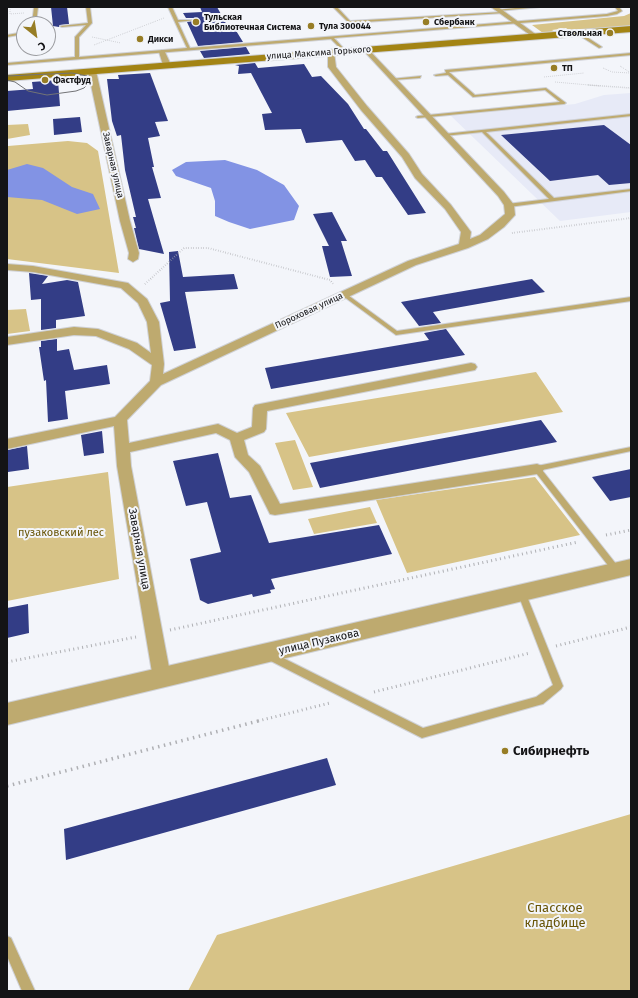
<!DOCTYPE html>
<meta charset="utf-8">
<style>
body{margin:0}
#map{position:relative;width:638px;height:998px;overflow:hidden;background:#f3f5fa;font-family:"Fira Sans",sans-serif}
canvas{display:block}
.frame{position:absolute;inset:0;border:8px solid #141416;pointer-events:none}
.north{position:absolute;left:16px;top:16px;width:40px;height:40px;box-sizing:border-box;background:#f3f5fa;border:1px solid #9a9b9f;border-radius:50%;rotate:150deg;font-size:11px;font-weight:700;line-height:16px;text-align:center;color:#141416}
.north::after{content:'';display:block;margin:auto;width:14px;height:18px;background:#977d25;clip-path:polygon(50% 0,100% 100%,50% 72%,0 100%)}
</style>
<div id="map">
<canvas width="638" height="998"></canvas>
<div class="frame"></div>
<div class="north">С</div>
</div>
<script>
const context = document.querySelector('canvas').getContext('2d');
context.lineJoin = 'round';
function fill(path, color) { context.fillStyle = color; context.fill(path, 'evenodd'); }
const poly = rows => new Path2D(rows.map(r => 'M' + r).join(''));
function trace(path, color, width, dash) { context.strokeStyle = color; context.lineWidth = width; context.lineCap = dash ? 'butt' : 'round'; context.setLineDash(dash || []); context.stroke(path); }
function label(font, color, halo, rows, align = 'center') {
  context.font = font + ' "Fira Sans",sans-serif'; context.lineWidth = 4; context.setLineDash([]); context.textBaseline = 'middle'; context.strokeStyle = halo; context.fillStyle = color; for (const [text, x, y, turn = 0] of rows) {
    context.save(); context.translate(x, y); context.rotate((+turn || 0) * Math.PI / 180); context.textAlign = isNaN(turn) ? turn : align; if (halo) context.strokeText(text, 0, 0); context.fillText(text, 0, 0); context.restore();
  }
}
const built = poly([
 [631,93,631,212,560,221,451,116,575,104,604,95]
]);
const green = poly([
 [631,13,631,27,570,31,566,28,552,30,555,32,543,33,532,25,624,16],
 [28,124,30,135,7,139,7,125],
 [7,141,8,146,68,141,87,143,98,151,119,273,7,259],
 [26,309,30,331,7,334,7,310],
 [536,372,563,412,309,457,286,413],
 [295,440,313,487,293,490,275,443],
 [108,472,119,579,7,601,7,487],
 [535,477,580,535,407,573,376,500],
 [370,507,377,523,314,534,308,519],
 [631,814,631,991,188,991,217,935]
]);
const water = poly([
 [225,160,257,170,284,185,299,206,294,220,250,229,229,222,215,216,215,201,211,188,176,176,172,170,186,162],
 [27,164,43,168,72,187,93,194,100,209,77,214,42,200,7,197,7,170]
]);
const building = poly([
 [51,7,67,7,69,24,60,25,59,27,53,26],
 [200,7,217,7,222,16,221,20,224,20,229,29,235,29,243,42,198,46,187,22,196,20,195,18,186,18,183,13,202,12],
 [246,47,250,54,204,58,200,51],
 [255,63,258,68,304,64,312,77,321,76,348,104,364,129,366,129,383,151,387,151,426,213,408,215,382,177,376,177,365,160,355,161,342,140,306,143,301,129,265,130,262,114,272,113,251,73,238,74,239,66,235,65],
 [150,73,168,121,155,122,160,136,148,138,154,167,152,167,161,198,148,199,164,254,139,249,134,228,136,228,133,217,136,217,125,170,121,135,117,136,112,121,107,79,119,79,118,75],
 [58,80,60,106,7,111,7,91,33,89,32,82],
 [80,117,82,132,54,135,53,119],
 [604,125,631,145,631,183,609,185,598,175,550,181,501,135],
 [332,212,347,241,341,241,352,276,330,277,322,246,329,246,313,214],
 [178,251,183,277,234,274,238,289,185,292,196,348,174,351,160,303,170,301,169,252],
 [29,273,48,276,42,284,67,280,78,282,85,316,56,320,56,328,41,330,41,299,31,300],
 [532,279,545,292,433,312,441,323,419,326,401,302],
 [446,329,465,355,271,389,265,368,429,340,424,333],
 [57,339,57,351,69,349,74,370,107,365,110,384,65,391,68,419,48,422,46,380,44,381,39,347,41,347,41,341],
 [541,420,557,442,320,488,310,463],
 [102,431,104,453,84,456,81,435],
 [27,446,29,469,8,472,8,450],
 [218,453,230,498,251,495,269,543,379,525,392,554,271,579,275,589,270,590,271,593,253,597,252,594,208,604,200,600,190,559,221,552,207,502,186,506,173,461],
 [631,469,631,497,610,501,592,477],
 [28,604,29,633,7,638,7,608],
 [327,758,336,785,66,860,64,829]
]);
const pathFar4 = poly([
 [10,7,10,14,24,13],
 [92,37,121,43],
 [94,45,164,18],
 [620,66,631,73],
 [603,68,612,72,630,73],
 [544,77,584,73],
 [555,82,600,86]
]);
const pathFar3 = poly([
 [588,85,631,88]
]);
const pathFar2 = poly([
 [512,233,631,218],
 [145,284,184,248,208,248,330,280,334,285]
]);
const pathFar1 = poly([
 [606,535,631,530],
 [170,630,578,542],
 [556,646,631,627],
 [7,662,136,637],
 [374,692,530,653],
 [258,721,330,703]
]);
const path = poly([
 [7,786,262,720]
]);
const service = poly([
 [34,7,38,7,36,24,32,24,34,7],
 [86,7,90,7,92,23,79,37,79,57,187,48,168,7,172,7,178,20,195,20,178,22,190,48,607,14,618,11,615,7,619,7,622,11,617,14,607,16,334,38,345,50,344,52,331,39,7,65,7,63,75,57,75,37,86,25,62,27,60,26,88,23,86,7],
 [333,7,337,7,350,21,502,12,504,13,349,23,333,7],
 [525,7,540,7,498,11,496,10,525,7],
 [223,17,232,17,234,18,222,19,223,17],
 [24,32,24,34,7,37,7,35,24,32],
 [577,32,579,32,602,47,599,48,577,34,577,32],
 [631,53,631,55,449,72,475,95,546,88,566,103,564,104,418,118,416,117,418,116,560,102,545,90,473,97,448,75,436,76,434,75,446,73,445,70,631,53],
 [421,76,420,78,393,80,391,79,421,76],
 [631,114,631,116,486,132,554,198,631,189,631,191,509,207,506,205,507,204,549,199,482,132,444,136,442,135,444,134,631,114],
 [345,293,397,331,631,297,631,301,396,335,343,296,342,295,345,293],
 [631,447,631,451,542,470,620,569,621,571,620,573,617,574,614,573,533,469,537,466,631,447],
 [522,591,525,592,526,594,563,686,561,689,543,704,539,705,422,738,265,658,263,655,265,652,268,651,271,652,423,728,536,697,553,685,518,594,519,592,522,591],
 [7,936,11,938,35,991,22,991,7,956,7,936]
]);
const minor = poly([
 [491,7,498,7,538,36,533,37,491,7],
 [363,48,367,48,504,192,514,205,515,215,504,227,488,239,468,248,416,265,161,385,127,420,129,443,218,424,237,433,252,427,253,408,255,405,471,363,475,364,477,367,475,370,267,411,266,429,264,432,244,440,248,455,260,466,280,504,537,464,542,466,544,469,542,472,537,474,275,515,270,514,249,472,235,457,230,440,216,433,130,452,131,466,171,678,168,683,162,686,156,683,153,678,117,466,114,426,7,449,7,439,115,417,150,381,152,365,129,349,96,336,74,335,7,345,7,337,74,327,98,329,137,343,151,353,147,322,138,303,121,288,33,272,7,270,7,264,33,266,128,283,147,299,159,322,164,364,163,374,408,261,459,244,461,232,445,209,415,178,402,157,361,110,328,67,328,52,331,50,334,52,336,67,367,106,409,154,422,174,451,205,471,232,470,239,480,235,505,214,504,205,498,196,363,50,363,48],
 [162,50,165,52,171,65,167,67,163,65,159,52,162,50],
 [89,69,95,69,96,71,130,221,139,253,138,259,133,262,128,259,129,253,120,221,88,71,89,69]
]);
const tertiary = poly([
 [631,559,631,575,7,725,7,703,631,559]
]);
const secondary = poly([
 [631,26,631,32,7,81,7,75,631,26]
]);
const tram = poly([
 [7,76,72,73,87,76,90,82,84,88,76,91,47,95,28,91,15,82,7,80]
]);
const markers = [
 [196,22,4,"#977d25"],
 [426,22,4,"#977d25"],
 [311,26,4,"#977d25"],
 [610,33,4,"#977d25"],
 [140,39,4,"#977d25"],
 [554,68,4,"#977d25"],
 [45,80,4,"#977d25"],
 [505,751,4,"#977d25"]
];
const farPoinames = [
 ["Тульская",204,17],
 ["Библиотечная Система",204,27],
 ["Сбербанк",434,22],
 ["Тула 300044",319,26],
 ["Ствольная",602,33,"right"],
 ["Дикси",148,39],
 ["ТП",562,68],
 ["Фастфуд",53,80]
];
const farStreetnames = [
 ["улица Максима Горького",319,53,-4],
 ["Заварная улица",113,165,77],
 ["Пороховая улица",309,311,-25]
];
const parkNames = [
 ["пузаковский лес",61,533]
];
const streetNames = [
 ["Заварная улица",139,549,80],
 ["улица Пузакова",319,642,-13]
];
const nearPoinames = [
 ["Сибирнефть",513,751]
];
const nearParknames = [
 ["Спасское",555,908],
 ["кладбище",555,923]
];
fill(built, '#e7eaf7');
fill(green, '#d7c387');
fill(water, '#8293e4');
fill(building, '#333d86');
trace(service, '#cfd1d6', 2);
trace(minor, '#cfd1d6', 2);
trace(tertiary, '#cfd1d6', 2);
trace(secondary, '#cfd1d6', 2);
trace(pathFar4, '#afb0b4', 1, [0.5, 1.5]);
trace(pathFar3, '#afb0b4', 1.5, [0.5, 1.5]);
trace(pathFar2, '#afb0b4', 2, [0.5, 2]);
trace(pathFar1, '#afb0b4', 3, [1, 3.5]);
trace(path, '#afb0b4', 3.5, [1.5, 4.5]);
fill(service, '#beaa6f');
fill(minor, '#beaa6f');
fill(tertiary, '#beaa6f');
fill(secondary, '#a38414');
trace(tram, '#727376', 1);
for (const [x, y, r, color] of markers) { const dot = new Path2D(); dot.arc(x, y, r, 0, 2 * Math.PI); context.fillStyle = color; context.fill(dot); trace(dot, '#f3f5fa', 1.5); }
label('bold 9px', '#141416', '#f3f5fa', farPoinames, 'left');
label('9px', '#141416', '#f3f5fa', farStreetnames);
label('11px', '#695507', '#f3f5fa', parkNames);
label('11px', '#141416', '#f3f5fa', streetNames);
label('bold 13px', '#141416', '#f3f5fa', nearPoinames, 'left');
label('13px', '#695507', '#f3f5fa', nearParknames);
</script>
